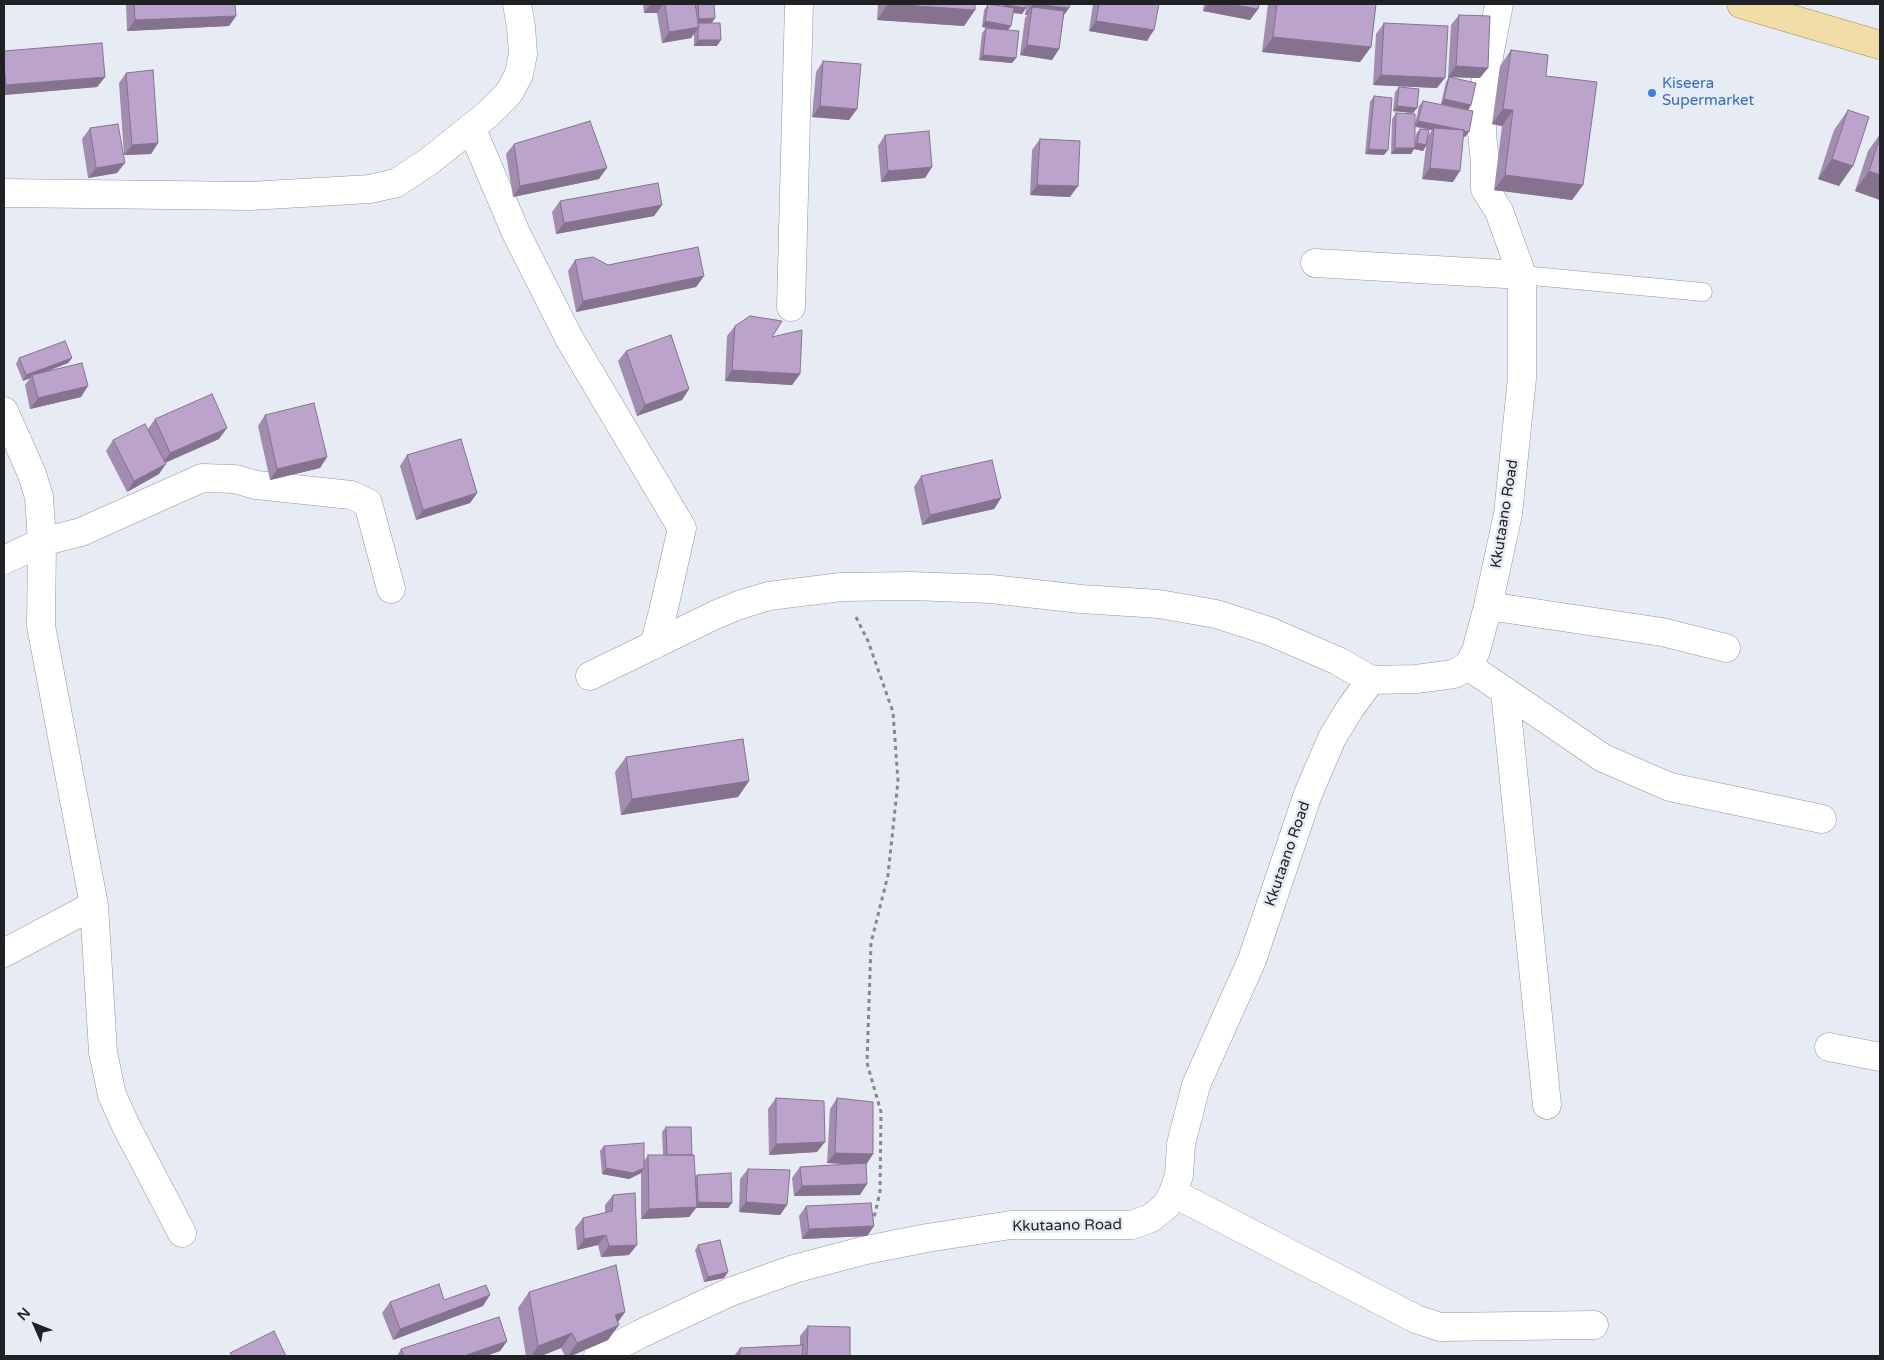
<!DOCTYPE html>
<style>
body{margin:0}
#map{position:relative;width:1884px;height:1360px;overflow:hidden;background:#e7ecf4;font-family:"Varela Round",sans-serif}
canvas{display:block}
.frame{position:absolute;inset:0;border:5px solid #1f2124;pointer-events:none}
.north{position:absolute;left:10px;top:1300px;width:50px;height:50px;-webkit-text-stroke:4px #e7ecf4;paint-order:stroke;rotate:314deg;font-size:14px;font-weight:700;line-height:20px;text-align:center;color:#1f2124}
.north::after{content:'';display:block;margin:auto;width:18px;height:22px;background:#1f2124;clip-path:polygon(50% 0,100% 100%,50% 72%,0 100%)}
</style>
<div id="map">
<canvas width="1884" height="1360"></canvas>
<div class="frame"></div>
<div class="north">N</div>
</div>
<script>
const context = document.querySelector('canvas').getContext('2d');
context.lineJoin = 'round';
const poly = rows => new Path2D(rows.map(r => 'M' + r).join(''));
function trace(path, color, width, dash) { context.strokeStyle = color; context.lineWidth = width; context.lineCap = dash ? 'butt' : 'round'; context.setLineDash(dash || []); context.stroke(path); }
function fill(path, color) { context.fillStyle = color; context.fill(path, 'evenodd'); }
function label(font, color, halo, rows, align = 'center') {
  context.font = font + ' "Varela Round",sans-serif'; context.lineWidth = 5; context.setLineDash([]); context.textBaseline = 'middle'; context.strokeStyle = halo; context.fillStyle = color; for (const [text, x, y, turn = 0] of rows) {
    context.save(); context.translate(x, y); context.rotate((+turn || 0) * Math.PI / 180); context.textAlign = isNaN(turn) ? turn : align; if (halo) context.strokeText(text, 0, 0); context.fillText(text, 0, 0); context.restore();
  }
}
const path = poly([
 [856,617,868,641,893,712,898,781,888,875,871,943,867,1063,881,1112,880,1192,874,1218]
]);
const service = poly([
 [1522,275,1703,292]
]);
const minor = poly([
 [471,127,516,233,569,338,682,528,663,612,654,645],
 [4,193,250,196,370,189,396,183,428,162,488,114,509,93,519,74,523,54,521,27,517,4],
 [1315,263,1522,275],
 [791,307,799,4],
 [4,411,32,474,39,497,42,542,41,626,94,905,103,1052,112,1095,126,1126,182,1233],
 [4,560,42,542,81,532,202,478,235,479,256,485,351,495,368,503,391,589],
 [1488,606,1662,632,1726,648],
 [1468,666,1603,758,1670,787,1822,819],
 [590,676,715,615,739,605,769,596,841,587,911,586,991,589,1081,599,1159,604,1216,614,1269,631,1338,661,1371,680],
 [1505,692,1547,1105],
 [4,953,94,905],
 [1829,1047,1880,1057],
 [1173,1193,1416,1319,1440,1327,1594,1325],
 [598,1356,640,1334,730,1292,794,1269,866,1250,927,1238,1011,1225,1132,1225,1151,1218,1166,1206,1173,1193,1179,1175,1181,1144,1196,1085,1252,960,1308,794,1332,738,1351,707,1371,680,1416,679,1454,674,1468,666,1476,651,1488,606,1508,514,1522,378,1522,275,1499,211,1485,189,1485,163,1482,133,1483,108,1487,67,1499,4]
]);
const primary = poly([
 [1741,4,1880,45]
]);
const wall = poly([
 [126,4,235,4,236,16,229,26,127,31],
 [643,4,745,4,714,5,715,18,712,23,717,46,694,46,694,34,691,38,662,43,657,13,644,13],
 [878,4,975,4,975,10,964,26,877,20],
 [988,4,1002,6,1002,4,1026,4,1026,8,1022,14,1013,13,1011,26,1008,30,1016,58,1012,63,979,60,982,33,986,28,989,28,982,27,984,10],
 [1027,4,1070,4,1069,8,1064,15,1059,49,1052,60,1020,55,1025,18,1027,15,1025,15],
 [1093,4,1159,4,1147,41,1089,31],
 [1204,4,1259,4,1258,9,1250,20,1203,11],
 [1268,4,1376,4,1371,47,1360,62,1262,52],
 [1459,15,1480,78,1450,77,1471,105,1468,110,1441,104,1446,82,1449,77,1448,77,1451,25],
 [1384,23,1437,88,1373,85,1376,34],
 [1511,50,1546,76,1583,185,1572,200,1494,190,1502,126,1492,124,1500,66],
 [4,51,105,77,97,87,4,95],
 [823,61,857,109,849,120,812,117,816,72],
 [126,73,158,143,151,154,124,155,119,83],
 [1399,87,1417,108,1413,113,1393,111,1395,92],
 [1374,96,1384,155,1365,154,1370,102],
 [1423,101,1465,137,1463,137,1453,182,1422,179,1426,146,1423,151,1414,149,1411,154,1391,154,1392,119,1396,113,1415,124,1419,106],
 [1415,127,1432,130,1428,136,1420,129,1416,134,1415,142],
 [1848,110,1839,186,1818,179,1834,130],
 [90,128,117,173,88,178,82,139],
 [1880,134,1880,200,1855,191,1868,151],
 [885,135,932,167,925,178,881,182,878,146],
 [1040,139,1070,197,1030,195,1032,150],
 [514,144,599,179,513,197,506,154],
 [560,201,662,205,654,216,556,234,552,212],
 [575,260,608,265,704,276,696,287,576,312,568,271],
 [735,326,772,337,800,374,792,385,725,381,727,336],
 [626,351,689,389,682,400,637,416,618,361],
 [19,358,72,358,68,363,48,371,81,397,30,409,25,385,30,378,23,381,16,364],
 [265,415,327,457,320,468,270,480,258,426],
 [155,419,219,439,165,463,159,474,127,492,106,451,113,440,148,429],
 [407,455,477,493,470,503,416,520,400,466],
 [921,476,1001,498,994,509,922,525,914,487],
 [626,757,749,781,738,797,621,815,615,772],
 [776,1098,817,1152,769,1155,768,1109],
 [837,1098,873,1154,866,1164,860,1195,794,1196,792,1178,800,1167,847,1164,827,1163,830,1109],
 [666,1127,692,1155,695,1177,697,1175,732,1203,728,1208,696,1208,689,1217,641,1219,641,1173,629,1179,602,1174,600,1151,604,1146,644,1161,648,1155,663,1155,662,1132],
 [748,1169,787,1205,780,1215,739,1212,740,1179],
 [613,1195,629,1255,601,1257,598,1245,577,1250,575,1228,583,1218,605,1213,605,1205],
 [806,1206,874,1226,867,1236,802,1239,799,1216],
 [698,1245,724,1278,704,1282,695,1250],
 [529,1292,625,1312,618,1322,608,1340,571,1356,565,1356,561,1348,541,1356,526,1356,518,1308],
 [444,1300,483,1306,393,1340,382,1313,390,1302],
 [808,1326,850,1356,734,1356,740,1348,800,1345,800,1336],
 [507,1341,500,1351,486,1356,397,1356,401,1349]
]);
const shadedWall = poly([
 [651,4,663,4,657,13,644,13],
 [713,4,745,4,712,5],
 [888,4,975,10,964,26,877,20],
 [1033,4,1069,8,1061,19,1032,7,1027,15,1025,15],
 [1208,4,1228,4,1258,9,1250,20,1203,11],
 [1005,5,1026,8,1022,14,1001,11],
 [236,16,229,26,127,31,135,20],
 [715,18,711,23,695,24,699,19],
 [985,21,1011,26,1007,31,982,27],
 [1096,21,1154,30,1147,41,1089,31],
 [699,27,691,38,662,43,669,32],
 [1273,37,1371,47,1360,62,1262,52],
 [698,40,721,40,717,46,694,46],
 [1027,45,1059,49,1052,60,1020,55],
 [983,55,1016,58,1012,63,979,60],
 [1456,66,1488,68,1480,78,1448,77],
 [1381,75,1445,78,1437,88,1373,85],
 [105,77,97,87,4,95,4,88,6,85],
 [1444,99,1471,105,1468,110,1441,104],
 [820,106,857,109,849,120,812,117],
 [1397,106,1417,108,1413,113,1393,111],
 [1503,109,1513,110,1502,126,1492,124],
 [1418,121,1469,132,1465,137,1434,130,1434,128,1432,130,1415,126],
 [158,143,151,154,124,155,132,145],
 [1417,143,1426,145,1423,151,1414,149,1411,154,1391,154,1395,148,1414,148],
 [1369,149,1388,150,1384,155,1365,154],
 [1832,159,1853,166,1839,186,1818,179],
 [125,163,117,173,88,178,96,168],
 [932,167,925,178,881,182,888,171],
 [607,168,599,179,513,197,520,186],
 [1430,168,1460,171,1453,182,1422,179],
 [1869,171,1880,175,1880,200,1855,191],
 [1505,175,1583,185,1572,200,1494,190],
 [1037,185,1078,186,1070,197,1030,195],
 [662,205,654,216,556,234,564,223],
 [704,276,696,287,576,312,583,301],
 [72,358,68,363,32,377,32,375,30,378,23,381,26,375],
 [732,370,800,374,792,385,725,381],
 [88,386,81,397,30,409,38,398],
 [689,389,682,400,637,416,645,405],
 [227,428,219,439,162,464,170,453],
 [327,457,320,468,270,480,277,469],
 [166,464,159,474,127,492,134,481],
 [477,493,470,503,416,520,423,510],
 [1001,498,994,509,922,525,930,515],
 [749,781,738,797,621,815,632,799],
 [825,1142,817,1152,769,1155,776,1144],
 [835,1153,873,1154,866,1165,827,1163],
 [606,1168,644,1168,641,1173,629,1179,602,1174],
 [867,1184,860,1195,794,1196,802,1186],
 [698,1202,732,1203,728,1208,696,1208,689,1217,641,1219,649,1209,695,1207],
 [746,1202,787,1205,780,1215,739,1212],
 [874,1226,867,1236,802,1239,809,1229],
 [606,1235,598,1245,577,1250,584,1239],
 [637,1245,629,1255,601,1257,609,1246],
 [728,1272,724,1278,704,1282,708,1277],
 [490,1295,483,1306,393,1340,400,1329],
 [625,1312,615,1326,619,1325,608,1340,571,1356,568,1356,577,1343,615,1315],
 [572,1333,561,1348,541,1356,531,1356,538,1346],
 [507,1341,500,1351,486,1356,464,1356]
]);
const building = poly([
 [134,4,235,4,236,16,135,20,134,4],
 [665,4,695,4,699,27,669,32,665,4],
 [698,4,714,4,715,18,699,19,698,4],
 [888,4,975,4,975,10,888,4],
 [988,4,1014,8,1011,26,985,21,988,4],
 [1005,4,1026,4,1026,8,1005,5,1005,4],
 [1033,4,1070,4,1069,8,1033,4],
 [1099,4,1159,4,1154,30,1096,21,1099,4],
 [1228,4,1259,4,1258,9,1228,4],
 [1277,4,1376,4,1371,47,1273,37,1277,4],
 [1032,7,1064,11,1059,49,1027,45,1032,7],
 [1459,15,1490,16,1488,68,1456,66,1459,15],
 [698,23,720,23,721,40,698,40,698,27,699,27,698,23],
 [1384,23,1448,26,1445,78,1381,75,1384,23],
 [986,28,1019,31,1016,58,983,55,986,28],
 [102,43,105,77,6,85,4,65,4,51,102,43],
 [1511,50,1548,55,1546,76,1597,82,1583,185,1505,175,1513,110,1503,109,1511,50],
 [823,61,861,64,857,109,820,106,823,61],
 [153,70,158,143,132,145,126,73,153,70],
 [1449,77,1476,83,1471,105,1444,99,1449,77],
 [1399,87,1419,89,1417,108,1397,106,1399,87],
 [1374,96,1392,98,1388,150,1369,149,1374,96],
 [1423,101,1473,111,1469,132,1464,131,1464,130,1418,121,1423,101],
 [1848,110,1869,117,1853,166,1832,159,1848,110],
 [1396,113,1415,114,1415,148,1395,148,1396,113],
 [590,121,607,168,520,186,514,144,590,121],
 [118,124,125,163,96,168,90,128,118,124],
 [1434,128,1464,130,1460,171,1430,168,1434,128],
 [1420,129,1429,130,1426,145,1417,143,1420,129],
 [929,131,932,167,888,171,885,135,929,131],
 [1880,137,1880,175,1869,171,1880,137],
 [1040,139,1080,141,1078,186,1037,185,1040,139],
 [658,183,662,205,564,223,560,201,658,183],
 [698,247,704,276,583,301,575,260,593,257,608,265,698,247],
 [750,316,782,321,772,337,802,330,800,374,732,370,735,326,750,316],
 [671,335,689,389,645,405,626,351,671,335],
 [65,341,72,358,26,375,19,358,65,341],
 [82,363,88,386,38,398,32,375,82,363],
 [212,394,227,428,170,453,155,419,212,394],
 [314,403,327,457,277,469,265,415,314,403],
 [145,424,166,464,134,481,113,440,145,424],
 [461,439,477,493,423,510,407,455,461,439],
 [992,460,1001,498,930,515,921,476,992,460],
 [743,739,749,781,632,799,626,757,743,739],
 [776,1098,824,1101,825,1142,776,1144,776,1098],
 [837,1098,873,1102,873,1154,835,1153,837,1098],
 [666,1127,691,1127,692,1155,667,1155,666,1127],
 [644,1143,644,1168,633,1173,606,1168,604,1146,644,1143],
 [648,1155,694,1155,697,1207,649,1209,648,1155],
 [866,1163,867,1184,802,1186,800,1167,866,1163],
 [748,1169,790,1170,787,1205,746,1202,748,1169],
 [731,1173,732,1203,698,1202,697,1175,731,1173],
 [635,1193,637,1245,609,1246,606,1235,584,1239,583,1218,612,1211,613,1195,635,1193],
 [871,1203,874,1226,809,1229,806,1206,871,1203],
 [720,1240,728,1272,708,1277,698,1245,720,1240],
 [616,1265,625,1312,615,1315,619,1325,577,1343,572,1333,538,1346,529,1292,616,1265],
 [439,1284,444,1300,486,1285,490,1295,400,1329,390,1302,439,1284],
 [499,1317,507,1341,464,1356,404,1356,401,1349,499,1317],
 [808,1326,850,1327,850,1356,807,1356,808,1326],
 [274,1331,286,1356,232,1356,230,1353,274,1331],
 [803,1345,802,1356,740,1356,740,1348,803,1345]
]);
const markers = [
 [1652,93,5,"#3f7fe0"]
];
const shopNames = [
 ["Kiseera",1662,84],
 ["Supermarket",1662,101]
];
const streetNames = [
 ["Kkutaano Road",1505,514,-81],
 ["Kkutaano Road",1288,854,-71],
 ["Kkutaano Road",1067,1226,-1]
];
trace(service, '#91979e', 19);
trace(minor, '#91979e', 29);
trace(primary, '#a18c54', 29);
trace(path, '#85888e', 3, [4, 4]);
trace(service, '#fff', 18);
trace(minor, '#fff', 28);
trace(primary, '#f1dda8', 28);
fill(wall, '#a28caf');
fill(shadedWall, '#84728f');
fill(building, '#bca3cc');
trace(building, '#84728f', 1);
for (const [x, y, r, color] of markers) { const dot = new Path2D(); dot.arc(x, y, r, 0, 2 * Math.PI); context.fillStyle = color; context.fill(dot); trace(dot, '#e7ecf4', 2); }
label('15px', '#366cbe', '#e7ecf4', shopNames, 'left');
label('15px', '#1f2124', '#e7ecf4', streetNames);
</script>
